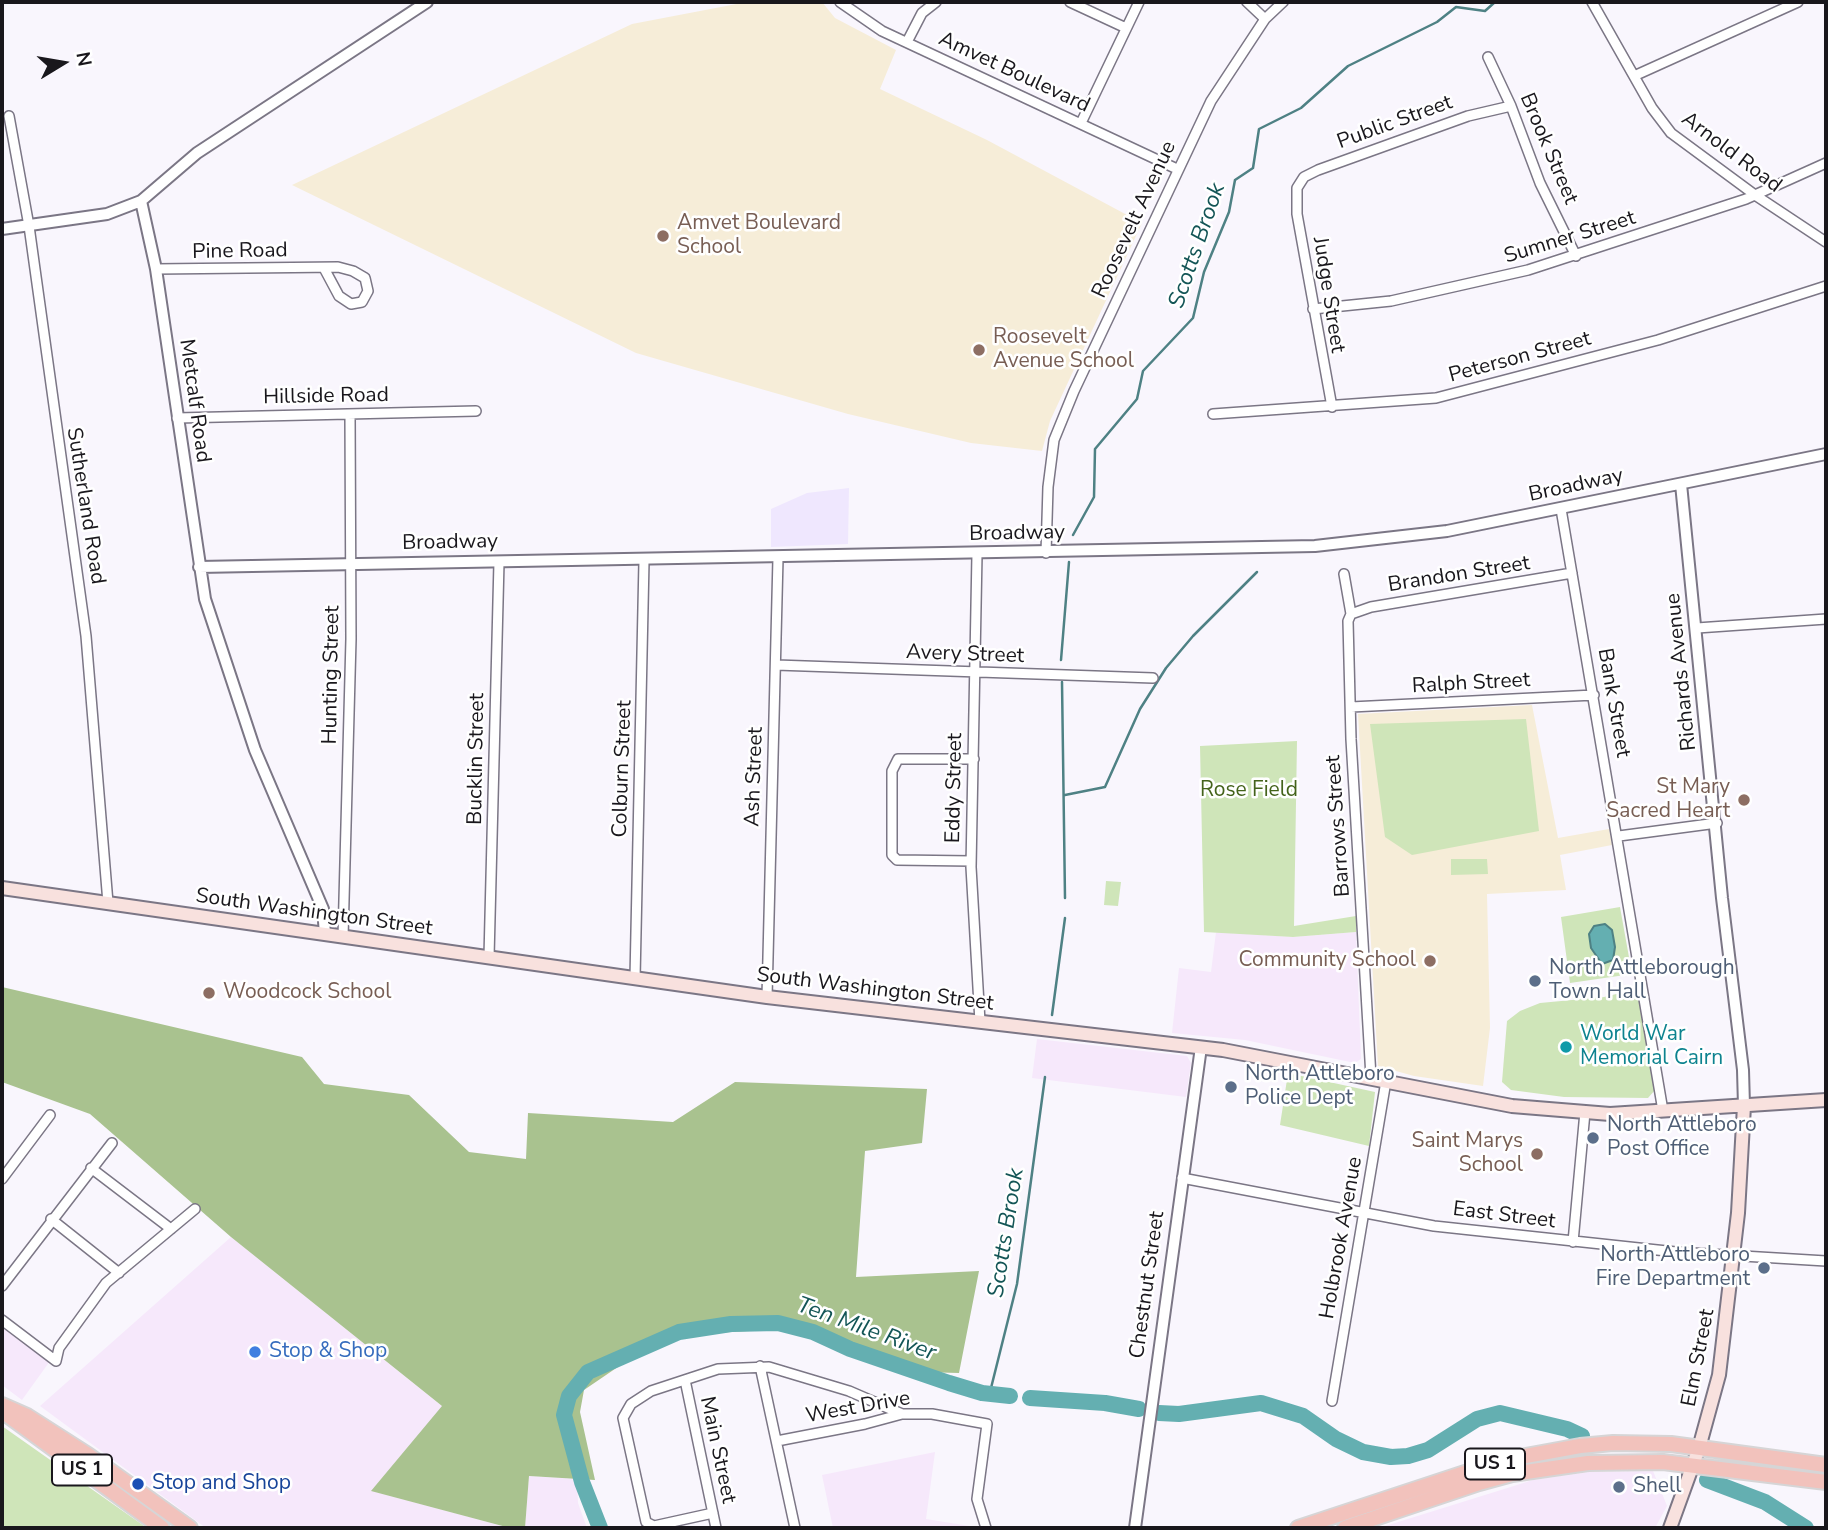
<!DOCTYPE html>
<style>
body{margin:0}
#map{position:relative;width:1828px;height:1530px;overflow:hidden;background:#f9f6fd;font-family:"Nunito Sans",sans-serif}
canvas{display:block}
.frame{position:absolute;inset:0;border:4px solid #19171c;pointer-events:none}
.north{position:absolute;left:28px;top:28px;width:70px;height:70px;-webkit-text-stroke:5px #fff;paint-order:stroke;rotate:79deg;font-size:19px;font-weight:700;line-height:28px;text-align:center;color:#19171c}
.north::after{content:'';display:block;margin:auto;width:24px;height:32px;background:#19171c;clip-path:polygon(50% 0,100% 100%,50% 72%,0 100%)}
</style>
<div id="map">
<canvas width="1828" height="1530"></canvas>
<div class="frame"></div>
<div class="north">N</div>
</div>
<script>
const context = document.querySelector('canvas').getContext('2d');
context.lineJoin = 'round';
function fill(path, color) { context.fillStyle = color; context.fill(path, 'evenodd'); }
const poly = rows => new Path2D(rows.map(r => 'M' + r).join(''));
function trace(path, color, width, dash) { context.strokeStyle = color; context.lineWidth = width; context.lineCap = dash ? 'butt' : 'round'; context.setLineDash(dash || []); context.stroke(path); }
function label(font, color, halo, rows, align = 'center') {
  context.font = font + ' "Nunito Sans",sans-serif'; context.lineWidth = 5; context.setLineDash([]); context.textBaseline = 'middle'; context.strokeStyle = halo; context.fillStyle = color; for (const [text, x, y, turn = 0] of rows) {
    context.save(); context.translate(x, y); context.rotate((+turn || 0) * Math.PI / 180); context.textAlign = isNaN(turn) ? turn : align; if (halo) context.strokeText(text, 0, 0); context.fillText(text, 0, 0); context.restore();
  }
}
const commercial = poly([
 [1216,932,1293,937,1356,932,1361,1059,1355,1063,1245,1040,1172,1033,1179,968,1211,972],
 [1037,1039,1187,1056,1191,1063,1186,1097,1032,1078],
 [231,1237,443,1407,372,1491,510,1528,206,1528,40,1406],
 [2,1325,50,1361,22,1400,2,1385],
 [935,1452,926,1519,982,1528,833,1528,822,1475],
 [1653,1471,1667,1506,1655,1528,1379,1528,1533,1480,1589,1472],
 [529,1476,577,1479,578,1503,587,1528,525,1528]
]);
const built = poly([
 [849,488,848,544,771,547,771,509,807,493]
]);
const education = poly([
 [747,2,822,2,835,18,896,50,880,89,987,140,1142,223,1050,421,1042,451,971,443,848,414,636,353,292,185,632,24],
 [1532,705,1558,838,1609,829,1612,845,1560,855,1566,890,1487,894,1490,1028,1483,1086,1414,1076,1378,1066,1358,714]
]);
const green = poly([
 [1526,719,1539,831,1412,855,1385,837,1370,724],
 [1297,741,1294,926,1356,916,1356,932,1293,937,1204,932,1200,746],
 [1451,859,1487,859,1488,874,1451,875],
 [1106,881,1121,882,1118,906,1104,905],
 [1620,907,1632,974,1570,983,1561,917],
 [1637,989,1655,1090,1648,1098,1564,1097,1511,1090,1502,1082,1507,1021,1520,1011,1540,1003,1604,997],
 [1288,1073,1375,1092,1369,1146,1280,1125],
 [2,1426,147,1528,2,1528]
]);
const forest = poly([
 [2,987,302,1057,324,1084,409,1095,469,1152,526,1159,528,1113,673,1122,735,1082,927,1089,922,1143,865,1151,856,1277,979,1271,959,1373,921,1372,851,1354,786,1329,694,1334,631,1358,584,1390,580,1412,595,1480,529,1476,525,1528,510,1528,371,1491,442,1406,231,1237,90,1114,2,1082]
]);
const water = poly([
 [1605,924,1612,930,1615,947,1613,960,1602,964,1591,948,1589,934,1594,926,1605,924]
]);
const stream = poly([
 [1073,535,1094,497,1095,449,1137,399,1143,371,1193,318,1204,272,1229,212,1235,180,1253,168,1259,129,1301,108,1348,66,1437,22,1456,7,1485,11,1495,2],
 [1061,660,1069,562],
 [1062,682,1065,898],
 [1065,795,1105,787,1140,709,1166,668,1193,636,1257,572],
 [1052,1015,1065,918],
 [990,1392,1017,1284,1045,1077]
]);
const river = poly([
 [1030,1398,1105,1403,1139,1409],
 [1159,1413,1179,1414,1261,1403,1303,1416,1336,1439,1363,1452,1391,1457,1408,1456,1428,1450,1477,1419,1500,1413,1567,1429,1582,1436],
 [1707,1480,1765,1502,1806,1528],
 [600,1528,582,1482,564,1415,569,1396,588,1372,679,1332,731,1324,778,1323,813,1332,850,1349,949,1383,982,1393,1010,1396]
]);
const minor = poly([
 [840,2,882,31,1177,169],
 [1070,2,1126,28],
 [1247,2,1265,19],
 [1592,2,1652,108,1671,133,1755,195,1826,242],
 [907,42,922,13,936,2],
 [1488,57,1511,106,1540,183,1576,256],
 [1634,76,1798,2],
 [9,116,29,226,86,636,108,903],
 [1081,123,1139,2],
 [156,269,338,267,353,271,365,278,368,291,362,302,351,304,339,296,324,268],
 [1313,309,1391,301,1528,270,1746,199,1826,163],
 [1332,407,1297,214,1297,188,1304,177,1318,170,1468,116,1511,106],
 [1213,414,1436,398,1658,340,1826,286],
 [177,418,476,411],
 [1561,509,1663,1111],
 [1046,553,1048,487,1054,440,1074,391,1211,101,1265,19,1283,2],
 [977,554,971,867,980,1022],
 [1344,574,1351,614,1348,621,1351,739,1371,1077],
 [1351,614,1371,607,1572,573],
 [1697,628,1826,619],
 [776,665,1153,678],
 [1351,707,1594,695],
 [1619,836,1717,823],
 [971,861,897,860,892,855,892,771,898,759,974,759],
 [343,937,351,639,350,414],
 [489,957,499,562],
 [635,978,644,561],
 [767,997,778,558],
 [91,1168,171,1229],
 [1182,1178,1434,1226,1676,1252,1826,1261],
 [2,1179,50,1115],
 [51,1219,119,1273],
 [1573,1242,1585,1112],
 [2,1286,112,1143],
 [2,1320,56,1361,59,1348,106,1283,195,1209],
 [760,1366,795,1528],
 [685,1380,716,1528],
 [1332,1401,1386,1081],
 [777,1441,865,1424,902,1414,932,1414,987,1424,977,1499,986,1528],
 [713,1513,654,1526,646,1522,623,1418,631,1404,651,1391,718,1369,769,1367,849,1391,902,1414]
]);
const tertiary = poly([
 [141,201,156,269,205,599,255,750,323,909,325,934],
 [2,229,107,214,141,201,197,153,427,2],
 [1681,484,1722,898,1743,1070,1744,1106],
 [199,567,1315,546,1447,531,1826,454],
 [1135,1528,1201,1047]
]);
const secondary = poly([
 [2,888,767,997,1223,1050,1512,1106,1610,1114,1826,1100],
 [1670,1528,1699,1448,1719,1375,1738,1213,1744,1106]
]);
const primary = poly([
 [2,1405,27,1416,88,1455,190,1528],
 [2,1411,162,1528],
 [1298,1528,1486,1466,1520,1457,1580,1446,1613,1443,1671,1444,1826,1465],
 [1345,1528,1479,1483,1512,1474,1588,1463,1663,1462,1826,1482]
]);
const markers = [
 [663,236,7,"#8d6e63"],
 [979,350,7,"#8d6e63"],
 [1744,800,7,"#8d6e63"],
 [1430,961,7,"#8d6e63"],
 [1535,981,7,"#5c6f8a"],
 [209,993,7,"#8d6e63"],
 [1566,1047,7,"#0f9aa8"],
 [1231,1087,7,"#5c6f8a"],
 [1593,1138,7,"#5c6f8a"],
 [1537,1154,7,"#8d6e63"],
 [1764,1268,7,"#5c6f8a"],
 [255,1352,7,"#3f7fe0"],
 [138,1484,7,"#1a4fb4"],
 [1619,1487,7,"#5c6f8a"]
];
const shields = [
 [1495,1464,60],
 [82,1470,60]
];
const shieldNames = [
 ["US 1",1495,1464],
 ["US 1",82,1470]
];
const streetNames = [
 ["Amvet Boulevard",1014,73,25],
 ["Public Street",1395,123,-20],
 ["Brook Street",1548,149,67],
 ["Arnold Road",1731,153,37],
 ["Roosevelt Avenue",1135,220,-65],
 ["Sumner Street",1570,238,-17],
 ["Pine Road",240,252,-1],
 ["Judge Street",1328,295,81],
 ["Peterson Street",1520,358,-15],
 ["Hillside Road",326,397,-1],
 ["Metcalf Road",194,401,82],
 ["Broadway",1576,486,-12],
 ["Sutherland Road",85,506,81],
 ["Broadway",1017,534,-1],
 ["Broadway",450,543,-1],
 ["Brandon Street",1459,575,-9],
 ["Avery Street",965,655,2],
 ["Richards Avenue",1682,672,-96],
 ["Hunting Street",332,675,-89],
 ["Ralph Street",1471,684,-3],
 ["Bank Street",1613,703,80],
 ["Bucklin Street",477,759,-89],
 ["Colburn Street",623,769,-88],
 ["Ash Street",755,777,-88],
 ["Eddy Street",955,788,-89],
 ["Barrows Street",1339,826,-94],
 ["South Washington Street",314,913,8],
 ["South Washington Street",875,990,7],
 ["East Street",1504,1216,7],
 ["Holbrook Avenue",1342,1238,-80],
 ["Chestnut Street",1148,1285,-82],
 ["Elm Street",1699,1358,-79],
 ["West Drive",858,1408,-10],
 ["Main Street",717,1450,78]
];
const educationNames = [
 ["Amvet Boulevard",677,224],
 ["School",677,248],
 ["Roosevelt",993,338],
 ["Avenue School",993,362],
 ["St Mary",1730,788,"right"],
 ["Sacred Heart",1730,812,"right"],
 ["Community School",1416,961,"right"],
 ["Woodcock School",223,993],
 ["Saint Marys",1523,1142,"right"],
 ["School",1523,1166,"right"]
];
const parkNames = [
 ["Rose Field",1249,791]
];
const serviceNames = [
 ["North Attleborough",1549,969],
 ["Town Hall",1549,993],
 ["North Attleboro",1245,1075],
 ["Police Dept",1245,1099],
 ["North Attleboro",1607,1126],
 ["Post Office",1607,1150],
 ["North Attleboro",1750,1256,"right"],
 ["Fire Department",1750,1280,"right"],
 ["Shell",1633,1487]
];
const cultureNames = [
 ["World War",1580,1035],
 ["Memorial Cairn",1580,1059]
];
const shopNames = [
 ["Stop & Shop",269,1352]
];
const transitNames = [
 ["Stop and Shop",152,1484]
];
const waterNames = [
 ["Scotts Brook",1198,246,-71],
 ["Scotts Brook",1007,1233,-81],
 ["Ten Mile River",866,1330,20]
];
fill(commercial, '#f6e8fb');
fill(built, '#efe7fe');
fill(education, '#f6edd8');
fill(green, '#cfe5b9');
fill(forest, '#a9c28f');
fill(water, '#64afb1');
trace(water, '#4e8184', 2);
trace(stream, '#4e8184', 2.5);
trace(river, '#64afb1', 16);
trace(minor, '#7b7685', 12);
trace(tertiary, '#7b7685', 14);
trace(secondary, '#7b7685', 16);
trace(primary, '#d6d5d6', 18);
trace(minor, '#fff', 9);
trace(tertiary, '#fff', 10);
trace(secondary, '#f8e1de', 12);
trace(primary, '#f2c2bc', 14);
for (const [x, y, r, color] of markers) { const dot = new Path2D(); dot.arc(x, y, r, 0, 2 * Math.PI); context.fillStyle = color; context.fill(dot); trace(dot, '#fff', 2.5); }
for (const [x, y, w] of shields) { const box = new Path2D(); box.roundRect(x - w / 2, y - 15.5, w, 31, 5); context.fillStyle = '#fff'; context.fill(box); trace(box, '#19171c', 2); }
label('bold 19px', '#19171c', null, shieldNames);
label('21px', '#19171c', '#fff', streetNames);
label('21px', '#785e54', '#fff', educationNames, 'left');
label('21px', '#44631b', '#fff', parkNames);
label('21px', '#4e5e75', '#fff', serviceNames, 'left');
label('21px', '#0d838f', '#fff', cultureNames, 'left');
label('21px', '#366cbe', '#fff', shopNames, 'left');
label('21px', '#164399', '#fff', transitNames, 'left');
label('italic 23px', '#135556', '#fff', waterNames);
</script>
